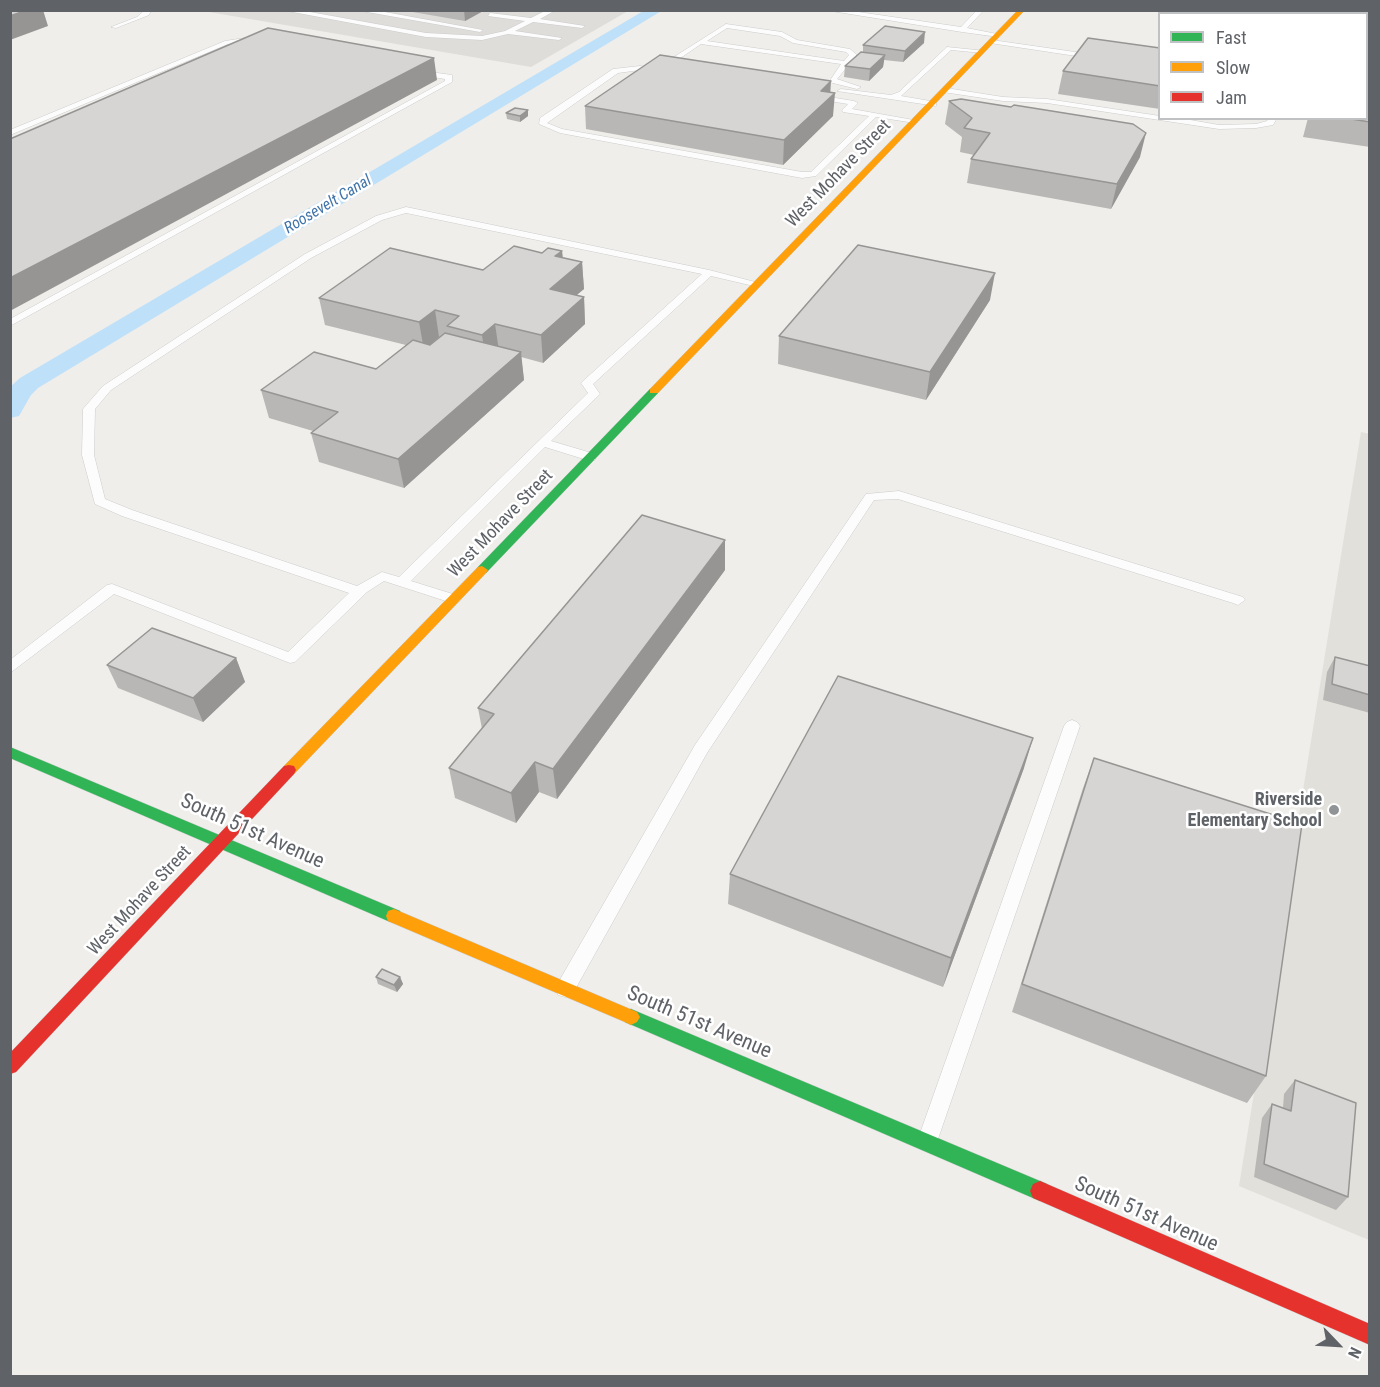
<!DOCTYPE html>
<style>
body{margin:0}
#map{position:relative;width:1380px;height:1387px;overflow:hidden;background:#efeeea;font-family:"Roboto Condensed",sans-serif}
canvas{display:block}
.frame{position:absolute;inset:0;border:12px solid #5f6368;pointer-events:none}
.legend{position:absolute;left:1158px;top:12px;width:210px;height:108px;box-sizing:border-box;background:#fff;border:2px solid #bfc1c3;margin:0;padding:8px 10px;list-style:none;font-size:18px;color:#5f6368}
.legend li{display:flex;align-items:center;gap:12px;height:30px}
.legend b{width:30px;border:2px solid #bfc1c3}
.north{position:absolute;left:1308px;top:1315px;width:60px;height:60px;-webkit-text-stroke:4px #fff;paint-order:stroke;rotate:115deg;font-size:16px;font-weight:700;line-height:24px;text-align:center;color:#5f6368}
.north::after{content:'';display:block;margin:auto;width:21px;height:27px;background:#5f6368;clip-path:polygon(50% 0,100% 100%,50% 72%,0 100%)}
</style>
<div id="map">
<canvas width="1380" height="1387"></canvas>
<div class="frame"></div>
<ul class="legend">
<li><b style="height:8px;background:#30b455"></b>Fast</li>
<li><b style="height:8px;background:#ff9f0a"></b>Slow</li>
<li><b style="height:8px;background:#e5322d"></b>Jam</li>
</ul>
<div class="north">N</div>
</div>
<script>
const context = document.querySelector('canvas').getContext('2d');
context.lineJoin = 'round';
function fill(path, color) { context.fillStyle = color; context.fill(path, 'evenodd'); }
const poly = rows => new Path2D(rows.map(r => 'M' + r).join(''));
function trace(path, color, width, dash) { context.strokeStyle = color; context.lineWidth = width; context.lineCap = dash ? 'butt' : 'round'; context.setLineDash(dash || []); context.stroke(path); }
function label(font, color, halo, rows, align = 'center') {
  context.font = font + ' "Roboto Condensed",sans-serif'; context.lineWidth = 5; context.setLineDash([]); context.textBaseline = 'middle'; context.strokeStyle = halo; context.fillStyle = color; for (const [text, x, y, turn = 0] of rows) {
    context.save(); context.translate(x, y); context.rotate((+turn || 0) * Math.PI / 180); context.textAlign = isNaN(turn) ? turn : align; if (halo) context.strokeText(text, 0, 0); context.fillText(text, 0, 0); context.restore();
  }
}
const industrial = poly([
 [203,11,628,11,531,67]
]);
const education = poly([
 [1361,432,1370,434,1369,1240,1239,1186]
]);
const canal = poly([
 [645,10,663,10,38,388,31,395,19,416,10,418,10,387,20,378,645,10]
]);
const lane = poly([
 [145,10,151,10,149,15,116,28,111,27,137,17,145,10],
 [282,10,299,10,426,33,482,36,505,31,525,21,488,16,490,13,531,18,547,10,556,10,540,19,585,26,582,28,533,22,515,31,562,38,559,40,508,34,482,40,426,37,282,10],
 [356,10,374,10,483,30,480,32,356,10],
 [825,10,845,10,961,27,977,10,984,10,967,28,1002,35,999,37,962,32,825,10],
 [726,24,782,32,797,40,850,49,857,55,837,79,861,87,857,89,829,82,841,64,701,44,676,61,684,62,684,66,666,62,726,24],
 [727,28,780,36,793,43,846,52,849,55,844,61,707,41,727,28],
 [245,38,262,43,259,45,245,42,228,44,10,135,10,130,225,41,245,38],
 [992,40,1096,55,1100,57,1096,59,990,43,992,40],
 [947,47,986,51,983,53,951,50,901,96,936,102,936,106,837,91,841,89,891,95,899,92,947,47],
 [640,66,665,70,661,72,640,70,618,73,547,123,562,129,802,172,811,172,869,116,843,112,842,110,848,104,811,98,811,94,854,101,858,103,852,109,919,121,915,123,876,117,816,176,802,178,560,133,539,124,540,118,613,69,640,66],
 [415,70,452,75,452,82,10,326,10,319,445,81,445,79,415,74,415,70],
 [946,88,1003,97,1047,99,1160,116,1160,118,1179,118,1219,125,1256,124,1267,121,1269,118,1277,118,1273,125,1256,128,1219,129,1047,103,1003,101,943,92,946,88],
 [406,207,709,270,763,284,758,287,711,276,593,384,600,394,598,396,551,441,595,454,595,460,587,460,545,447,411,581,459,596,461,599,459,602,449,602,384,581,367,592,295,662,290,663,114,594,10,673,10,660,107,585,112,584,288,652,349,593,122,516,95,504,82,455,83,409,103,386,305,254,376,216,406,207],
 [406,213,702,274,583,381,581,383,588,393,399,577,382,572,357,586,132,510,105,499,94,455,95,409,111,390,311,258,382,220,406,213],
 [899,491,1243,597,1245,600,1238,605,1233,603,898,499,874,500,707,753,572,995,565,997,558,995,556,989,558,983,695,745,866,494,899,491],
 [1072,720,1077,722,1080,726,938,1139,935,1146,928,1149,921,1146,918,1139,1064,726,1067,722,1072,720]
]);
const fast = poly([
 [654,388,658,389,658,393,486,573,478,573,476,570,478,567,650,389,654,388],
 [10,747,400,911,402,916,400,921,394,923,388,921,10,758,10,747],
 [631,1009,1047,1184,1050,1191,1047,1198,1040,1201,1033,1198,625,1022,622,1017,625,1012,631,1009]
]);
const slow = poly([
 [1018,10,1025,10,658,393,650,393,650,389,1018,10],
 [482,566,488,570,486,573,294,774,284,774,282,770,284,766,478,567,482,566],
 [394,909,637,1012,640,1017,637,1022,631,1025,625,1022,388,921,386,916,388,911,394,909]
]);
const jam = poly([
 [289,765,294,766,296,770,294,774,16,1072,10,1074,10,1053,284,766,289,765],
 [1040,1181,1370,1324,1370,1345,1033,1198,1030,1191,1033,1184,1040,1181]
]);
const wall = poly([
 [401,10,485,10,465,21],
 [924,43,903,62,884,60,883,67,869,81,844,77,845,66,863,52,863,45],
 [1160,48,1160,109,1058,94,1063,71],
 [1370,76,1370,147,1303,137,1308,118,1366,118],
 [830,92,833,116,783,165,586,129,585,106],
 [949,101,1140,157,1111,209,967,183,971,159,974,155,960,152,962,137,945,124],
 [528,110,528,116,520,122,507,119,506,113],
 [562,251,563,258,582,262,584,289,576,295,584,297,585,324,543,363,521,357,524,380,404,488,319,462,311,433,313,431,269,418,261,390,376,369,406,345,325,325,319,298,483,270,542,253],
 [990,300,926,400,778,364,779,336],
 [725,570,557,799,539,792,516,823,455,798,449,768,482,729,478,708],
 [1335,657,1370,666,1370,713,1323,700,1327,672],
 [236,658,245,682,203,722,118,688,107,665],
 [1094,758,1266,1076,1247,1103,1012,1012,1083,788],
 [1024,768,943,987,728,904,730,874],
 [376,977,400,977,403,984,397,992,378,984],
 [1295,1080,1348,1197,1336,1210,1254,1177,1262,1118,1272,1104,1283,1108,1284,1094]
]);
const shadedWall = poly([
 [27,10,43,10,48,26,10,40,10,16],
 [464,10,485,10,465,21],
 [925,32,924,43,903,62,905,51],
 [885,55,883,67,869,81,870,69],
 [434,58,437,80,10,311,10,278],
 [831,81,830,98,835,93,833,116,783,165,784,140,821,91],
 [528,110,528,116,520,122,520,116],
 [1146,133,1140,157,1111,209,1117,184],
 [562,251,564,277,555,256],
 [582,262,584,289,552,316,550,289],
 [995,273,990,300,926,400,930,372],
 [584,297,585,324,543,363,541,335],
 [435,310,439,337,424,350,419,322],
 [495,324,499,351,486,362,482,335],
 [521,352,524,380,404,488,398,459],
 [725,540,725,570,557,799,553,769],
 [236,658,245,682,203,722,193,698],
 [1033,738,1024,768,943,987,951,958],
 [535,762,539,792,516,823,511,793],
 [400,977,403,984,397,992,394,985]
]);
const building = poly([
 [10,10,27,10,10,16,10,10],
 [885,26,925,32,905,51,863,45,885,26],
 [268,28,434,58,10,278,10,139,268,28],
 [1088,38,1160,48,1160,86,1063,71,1088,38],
 [861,52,885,55,870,69,845,66,861,52],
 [660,55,831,81,821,91,835,93,784,140,585,106,660,55],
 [1366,76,1370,76,1370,122,1345,118,1366,118,1366,76],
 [961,99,1011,107,1014,105,1133,124,1146,133,1117,184,971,159,990,133,964,128,972,118,949,101,961,99],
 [515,108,528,110,520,116,506,113,515,108],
 [858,245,995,273,930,372,779,336,858,245],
 [514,246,542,253,548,248,562,251,555,256,582,262,550,289,584,297,541,335,495,324,482,335,447,326,459,316,435,310,419,322,319,298,390,248,483,270,514,246],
 [445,333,521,352,398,459,311,433,338,412,261,390,314,352,376,369,413,340,430,345,445,333],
 [642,515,725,540,553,769,535,762,511,793,449,768,494,714,478,708,642,515],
 [152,628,236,658,193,698,107,665,152,628],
 [1335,657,1370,666,1370,695,1332,684,1335,657],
 [838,676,1033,738,951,958,730,874,838,676],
 [1094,758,1302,824,1266,1076,1022,984,1094,758],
 [382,969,400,977,394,985,376,977,382,969],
 [1295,1080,1356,1103,1348,1197,1264,1164,1272,1104,1291,1111,1295,1080]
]);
const markers = [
 [1334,810,6,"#919496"]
];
const farWaternames = [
 ["Roosevelt Canal",328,205,-31]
];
const streetNames = [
 ["West Mohave Street",839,174,-46],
 ["West Mohave Street",501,524,-46],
 ["West Mohave Street",140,901,-47]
];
const poiNames = [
 ["Riverside",1322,800],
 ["Elementary School",1322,821]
];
const nearStreetnames = [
 ["South 51st Avenue",252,832,24],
 ["South 51st Avenue",699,1023,23],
 ["South 51st Avenue",1146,1215,24]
];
fill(industrial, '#dfddda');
fill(education, '#e2e0da');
fill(canal, '#bfe0f9');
trace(lane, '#cbcccc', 1);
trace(fast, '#cacacb', 1);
trace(slow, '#cacacb', 1);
trace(jam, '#cacacb', 1);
fill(lane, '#fdfcfc');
fill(fast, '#30b455');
fill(slow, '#ff9f0a');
fill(jam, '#e5322d');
fill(wall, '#b8b7b5');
fill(shadedWall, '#969594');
fill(building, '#d6d5d3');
trace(building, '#969594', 1.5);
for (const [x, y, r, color] of markers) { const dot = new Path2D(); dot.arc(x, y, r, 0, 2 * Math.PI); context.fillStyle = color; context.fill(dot); trace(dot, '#fff', 2); }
label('italic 16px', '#4174aa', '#fff', farWaternames);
label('18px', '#5f6368', '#fff', streetNames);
label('bold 18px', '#5f6368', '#fff', poiNames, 'right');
label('21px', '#5f6368', '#fff', nearStreetnames);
</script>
